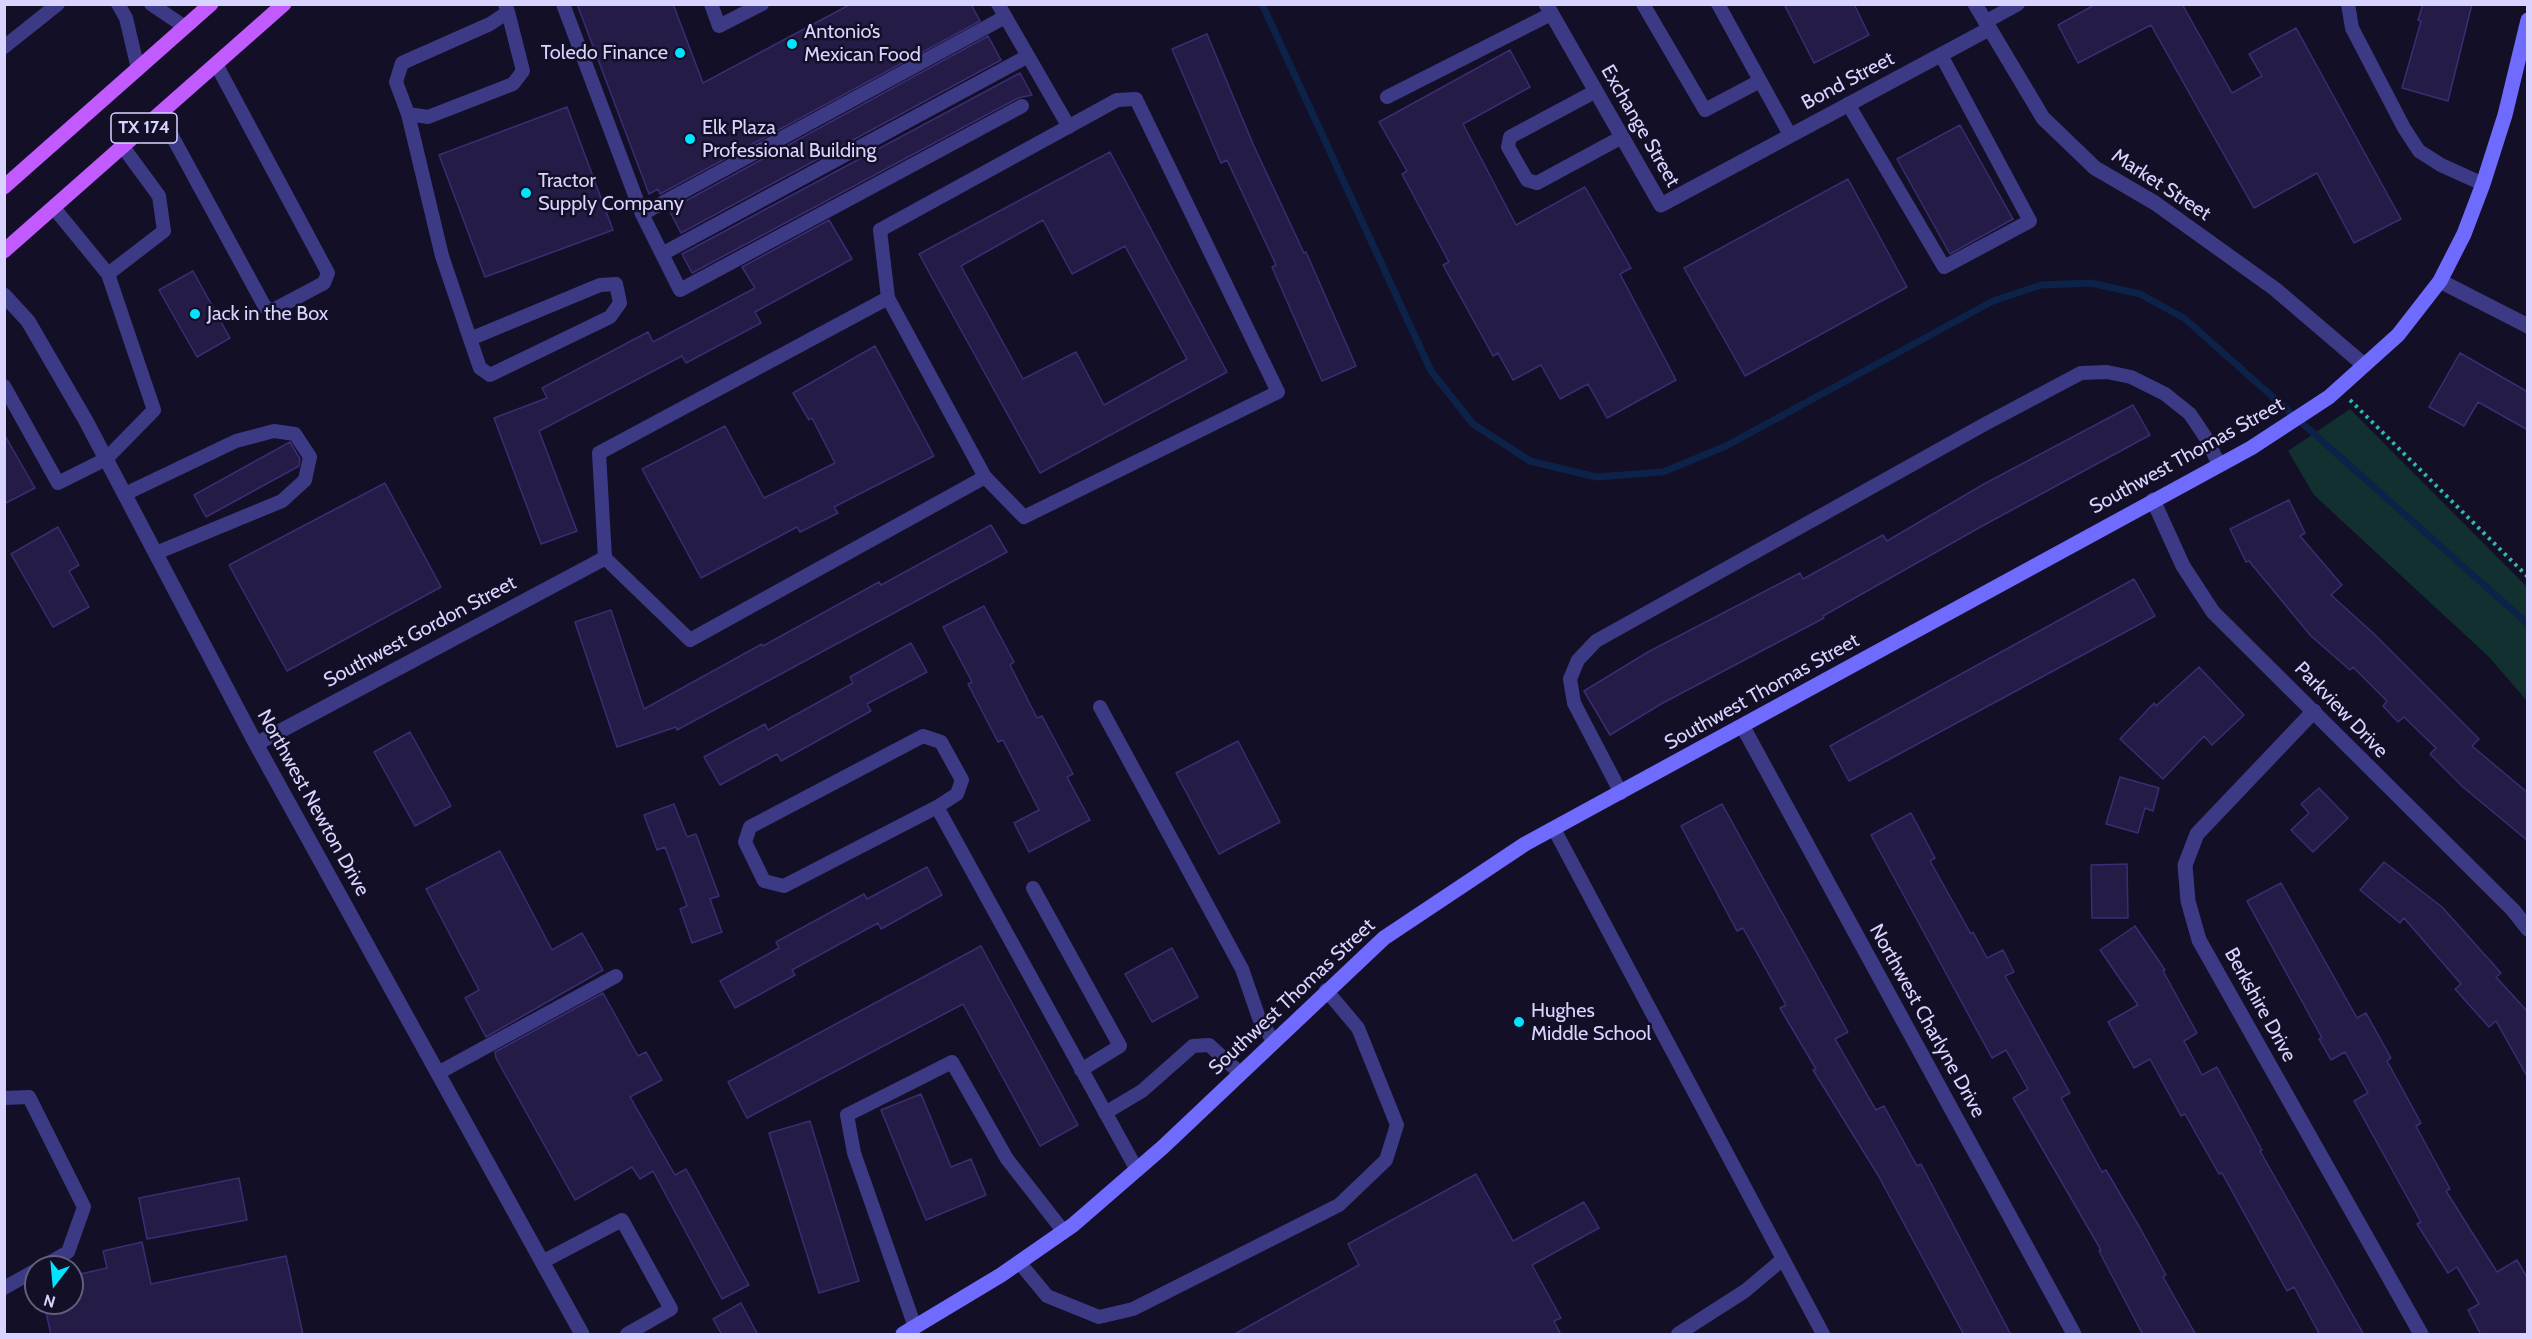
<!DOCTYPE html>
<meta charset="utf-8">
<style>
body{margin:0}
#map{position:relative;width:2532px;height:1339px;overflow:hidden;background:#130f26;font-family:Cabin,sans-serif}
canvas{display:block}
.frame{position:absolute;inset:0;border:6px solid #d9d4ff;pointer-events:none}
.north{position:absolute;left:24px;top:1255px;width:60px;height:60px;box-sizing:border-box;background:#130f26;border:2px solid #625e7d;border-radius:50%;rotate:196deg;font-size:16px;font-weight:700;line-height:24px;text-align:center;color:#d9d4ff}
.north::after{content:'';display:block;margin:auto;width:21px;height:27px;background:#00e5ff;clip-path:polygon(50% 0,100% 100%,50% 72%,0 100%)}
</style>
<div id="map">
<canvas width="2532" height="1339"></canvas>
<div class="frame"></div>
<div class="north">N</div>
</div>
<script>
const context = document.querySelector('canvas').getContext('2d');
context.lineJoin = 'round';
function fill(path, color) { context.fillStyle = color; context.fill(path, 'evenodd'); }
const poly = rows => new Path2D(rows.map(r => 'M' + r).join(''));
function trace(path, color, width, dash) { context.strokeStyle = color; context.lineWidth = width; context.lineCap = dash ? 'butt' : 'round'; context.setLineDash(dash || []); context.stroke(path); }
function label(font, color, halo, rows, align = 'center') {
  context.font = font + ' Cabin,sans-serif'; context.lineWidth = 5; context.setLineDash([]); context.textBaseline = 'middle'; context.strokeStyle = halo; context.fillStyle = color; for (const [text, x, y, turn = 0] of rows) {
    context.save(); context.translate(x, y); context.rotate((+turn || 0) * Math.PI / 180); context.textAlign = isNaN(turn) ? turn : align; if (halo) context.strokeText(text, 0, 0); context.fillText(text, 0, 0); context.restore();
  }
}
const green = poly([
 [2350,409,2527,587,2527,701,2489,657,2314,495,2288,451]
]);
const stream = poly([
 [1262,4,1431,371,1473,424,1530,461,1596,477,1663,472,1726,446,1993,301,2041,285,2091,283,2140,294,2184,318,2528,624]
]);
const building = poly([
 [577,4,673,4,703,83,851,4,971,4,980,21,660,194,658,189,649,194,577,4],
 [1784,4,1854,4,1869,35,1814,63,1784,4],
 [2096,4,2182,4,2232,93,2262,76,2249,54,2296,28,2401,219,2354,243,2317,173,2254,208,2151,25,2078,63,2058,25,2096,4],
 [2423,4,2472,4,2448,101,2402,88,2421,21,2418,20,2423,4],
 [1207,34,1253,144,1304,253,1306,252,1356,366,1322,381,1272,267,1276,265,1227,160,1221,163,1172,49,1207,34],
 [988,36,1001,60,681,233,669,210,988,36],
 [1510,50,1530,87,1463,124,1516,225,1585,187,1631,268,1620,274,1676,380,1607,418,1588,384,1560,399,1541,365,1513,380,1498,353,1493,356,1443,265,1449,262,1402,174,1407,171,1379,122,1510,50],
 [1020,73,1032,95,1018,98,692,273,682,254,1020,73],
 [567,107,613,230,485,277,439,155,567,107],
 [1960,125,2013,219,1950,254,1897,159,1960,125],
 [1110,152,1227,372,1040,473,919,254,1110,152],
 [1043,220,1072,274,1125,246,1187,359,1104,405,1076,352,1023,379,961,266,1043,220],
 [1848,179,1907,287,1745,376,1684,268,1848,179],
 [829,220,852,259,755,312,761,323,686,363,682,356,539,431,577,531,541,544,494,418,547,398,542,388,648,332,653,342,755,288,742,267,829,220],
 [193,271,230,338,197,357,159,290,193,271],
 [875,346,934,456,834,507,838,513,800,532,797,527,701,578,642,469,725,426,764,498,835,463,812,418,809,420,793,393,875,346],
 [2460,353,2528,392,2528,430,2478,402,2464,426,2429,407,2460,353],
 [2133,405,2150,435,1984,525,1823,616,1824,618,1661,704,1610,735,1584,691,1648,652,1800,573,1803,579,1883,535,1887,541,1984,484,2133,405],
 [4,434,35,488,4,504,4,434],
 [290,442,300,459,299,466,206,517,194,495,290,442],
 [385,483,441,587,287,671,229,565,385,483],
 [2289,500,2305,533,2300,536,2342,585,2331,595,2374,634,2479,739,2472,746,2528,793,2528,841,2463,787,2430,754,2436,748,2404,717,2398,722,2383,706,2387,701,2353,667,2350,670,2311,636,2249,561,2246,562,2230,529,2289,500],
 [991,525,1007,552,677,730,676,727,617,747,575,622,611,610,644,709,762,644,763,646,879,582,881,585,991,525],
 [58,527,79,565,69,571,89,607,53,627,11,554,58,527],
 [2134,579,2155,616,1849,781,1830,746,2134,579],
 [984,606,1014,662,1010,665,1037,718,1042,716,1073,774,1067,777,1090,820,1029,852,1014,823,1039,810,1003,740,998,742,968,684,972,682,943,627,984,606],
 [911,643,927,672,867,704,871,711,781,761,777,754,720,785,704,757,765,724,768,730,853,683,850,677,911,643],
 [2199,667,2244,715,2212,745,2204,736,2163,779,2120,739,2154,703,2156,706,2199,667],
 [410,732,451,806,415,826,374,752,410,732],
 [1238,741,1280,822,1219,854,1176,773,1238,741],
 [2120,777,2159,788,2153,811,2145,808,2138,833,2106,824,2120,777],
 [2319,788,2348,818,2313,852,2291,830,2309,813,2301,804,2319,788],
 [674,804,687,837,696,834,719,896,710,899,722,932,692,943,680,909,687,906,665,847,657,850,644,815,674,804],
 [1722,804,1848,1032,1835,1039,1876,1110,1884,1106,1917,1166,1921,1164,2011,1335,1964,1335,1878,1175,1813,1070,1816,1069,1780,1008,1786,1005,1743,928,1737,931,1681,826,1722,804],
 [1911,813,1935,858,1930,861,1971,934,1973,932,1987,958,2003,950,2014,972,2005,976,2070,1093,2061,1098,2102,1172,2106,1170,2140,1228,2166,1275,2163,1277,2196,1335,2143,1335,2099,1251,2101,1250,2013,1098,2028,1089,2006,1050,1992,1058,1871,835,1911,813],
 [500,851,552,950,582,933,603,970,486,1037,465,998,479,990,426,889,500,851],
 [2384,862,2442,907,2501,973,2496,977,2528,1012,2528,1078,2496,1021,2489,1027,2455,989,2461,984,2404,918,2400,923,2360,890,2384,862],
 [2127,864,2128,918,2092,918,2091,865,2127,864],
 [927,867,942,895,881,929,878,923,792,970,795,975,735,1008,720,981,779,948,776,942,864,894,867,899,927,867],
 [2281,883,2357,1018,2366,1013,2391,1058,2387,1061,2421,1123,2416,1126,2450,1189,2446,1191,2497,1272,2517,1260,2528,1279,2528,1335,2481,1335,2468,1310,2479,1304,2457,1267,2448,1273,2417,1224,2421,1222,2354,1101,2368,1093,2345,1052,2331,1060,2319,1039,2322,1038,2247,901,2281,883],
 [2135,926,2165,970,2163,971,2197,1033,2184,1041,2202,1075,2217,1067,2262,1150,2260,1151,2364,1335,2320,1335,2294,1287,2287,1291,2222,1173,2219,1174,2185,1114,2181,1116,2150,1059,2134,1068,2108,1022,2138,1005,2100,950,2135,926],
 [981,946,1078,1125,1040,1146,963,1004,747,1118,728,1082,981,946],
 [1172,948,1198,997,1152,1022,1125,974,1172,948],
 [603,993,638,1056,646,1052,662,1080,630,1097,675,1175,686,1169,749,1285,722,1299,653,1171,640,1179,632,1167,575,1200,496,1058,495,1052,603,993],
 [921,1094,951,1167,971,1159,986,1195,926,1220,881,1110,921,1094],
 [810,1121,859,1281,819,1293,769,1133,810,1121],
 [1476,1174,1513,1241,1584,1202,1599,1228,1532,1265,1561,1318,1554,1321,1561,1335,1233,1335,1359,1265,1348,1244,1476,1174],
 [239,1178,247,1220,147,1239,139,1198,239,1178],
 [142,1242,151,1284,286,1256,303,1335,51,1335,44,1303,72,1303,72,1285,78,1284,76,1275,107,1268,103,1251,142,1242],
 [741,1303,758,1335,722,1335,713,1319,741,1303]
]);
const path = poly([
 [2350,400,2528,577]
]);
const lane = poly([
 [118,4,126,18,138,69],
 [151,4,185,27],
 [505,4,508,12,523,71,513,84,428,117,408,114,396,82,402,63,490,24,508,12],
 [563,4,642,214],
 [711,4,719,26,762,4],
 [998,4,1069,127],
 [1643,4,1705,110,1760,81],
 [1718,4,1790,135],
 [2348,4,2352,28,2404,128,2419,151,2441,165,2483,184],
 [1005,17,642,214,662,254,1028,56],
 [1985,22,2018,4],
 [4,47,58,4],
 [1596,91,1510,137,1508,147,1527,180,1537,183,1622,137],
 [1387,97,1551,14],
 [1136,99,1278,392,1024,517,985,477,690,640,605,558,599,453,888,298,880,230,1117,100,1136,99],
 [1848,104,1944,267,2030,221,1941,55],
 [160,114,265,307,273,310,324,283,328,273,216,64],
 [408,114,442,256,470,339,480,368,490,375,610,317,620,303,616,284,600,285,470,339],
 [54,208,108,274],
 [662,254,680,290,1022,106],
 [888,298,985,477],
 [4,386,58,483,106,459,154,410,108,274,164,231,159,196,123,147],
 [125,494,236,441,274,431,295,434,310,457,305,480,282,501,156,553],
 [1100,707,1242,969,1259,1018,1273,1041],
 [1621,793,1574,703,1570,679,1578,660,1596,641,1985,424,2081,373,2107,372,2131,377,2165,394,2190,414,2208,441,2219,465],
 [937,807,784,886,764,881,745,842,750,827,923,736,941,742,962,780,957,794,937,807,1137,1170],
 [1554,829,1823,1334],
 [1033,888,1120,1046,1081,1070],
 [438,1073,616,976],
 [4,1098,29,1097,84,1207,68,1252,42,1267],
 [1105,1113,1142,1091,1193,1046,1209,1045,1240,1073],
 [542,1262,622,1220,671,1309,627,1334],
 [1019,1262,1047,1296,1099,1317,1133,1309,1339,1205,1386,1160,1397,1125,1358,1028,1326,990],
 [4,1288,36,1270],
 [915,1327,854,1153,847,1115,952,1062,1007,1159,1064,1232],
 [1678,1334,1745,1291,1783,1259]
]);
const street = poly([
 [1546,4,1661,205,1989,29],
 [1975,4,2043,118,2095,168,2155,203,2275,289,2364,365],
 [2440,281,2528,326],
 [4,295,28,321,86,421,256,744,582,1334],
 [2153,500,2183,566,2213,612,2513,910,2528,929],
 [2314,711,2197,834,2185,865,2188,901,2199,940,2421,1334],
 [1743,727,2074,1334],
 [256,744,605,558]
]);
const secondary = poly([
 [903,1334,1001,1275,1073,1225,1163,1147,1384,938,1525,844,2251,448,2329,397,2398,335,2440,281,2464,234,2483,184,2505,115,2528,20]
]);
const primary = poly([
 [4,187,211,4],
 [4,251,284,4]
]);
const markers = [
 [792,44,6,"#00e5ff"],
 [680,53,6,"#00e5ff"],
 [690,139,6,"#00e5ff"],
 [526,193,6,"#00e5ff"],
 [195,314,6,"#00e5ff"],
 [1519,1022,6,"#00e5ff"]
];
const shields = [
 [144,128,66]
];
const shieldNames = [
 ["TX 174",144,128]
];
const poiNames = [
 ["Antonio’s",804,32],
 ["Mexican Food",804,55],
 ["Toledo Finance",668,53,"right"],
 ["Elk Plaza",702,128],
 ["Professional Building",702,151],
 ["Tractor",538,181],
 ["Supply Company",538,204],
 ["Jack in the Box",207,314],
 ["Hughes",1531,1011],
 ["Middle School",1531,1034]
];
const streetNames = [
 ["Bond Street",1848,81,-28],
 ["Exchange Street",1640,126,60],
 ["Market Street",2161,185,33],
 ["Southwest Thomas Street",2187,456,-29],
 ["Southwest Gordon Street",420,632,-28],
 ["Southwest Thomas Street",1762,692,-29],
 ["Parkview Drive",2341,710,46],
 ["Northwest Newton Drive",313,803,61],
 ["Southwest Thomas Street",1292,997,-43],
 ["Berkshire Drive",2260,1005,61],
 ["Northwest Charlyne Drive",1927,1021,61]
];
fill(green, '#12302f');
trace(stream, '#0c2248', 7);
fill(building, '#241b47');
trace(building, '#3b2d73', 1.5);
trace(path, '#2fb8b0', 4, [3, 4.5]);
trace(lane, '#3d3a85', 14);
trace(street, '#3d3a85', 15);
trace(secondary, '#6f6bff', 15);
trace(primary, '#c25bff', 15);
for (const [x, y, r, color] of markers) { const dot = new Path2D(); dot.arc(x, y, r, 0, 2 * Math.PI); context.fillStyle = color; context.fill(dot); trace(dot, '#130f26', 2); }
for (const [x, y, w] of shields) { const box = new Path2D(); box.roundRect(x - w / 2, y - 15, w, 30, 4.5); context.fillStyle = '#130f26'; context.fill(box); trace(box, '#d9d4ff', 1.5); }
label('bold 18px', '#d9d4ff', null, shieldNames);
label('20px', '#d9d4ff', '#130f26', poiNames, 'left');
label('20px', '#d9d4ff', '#130f26', streetNames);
</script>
